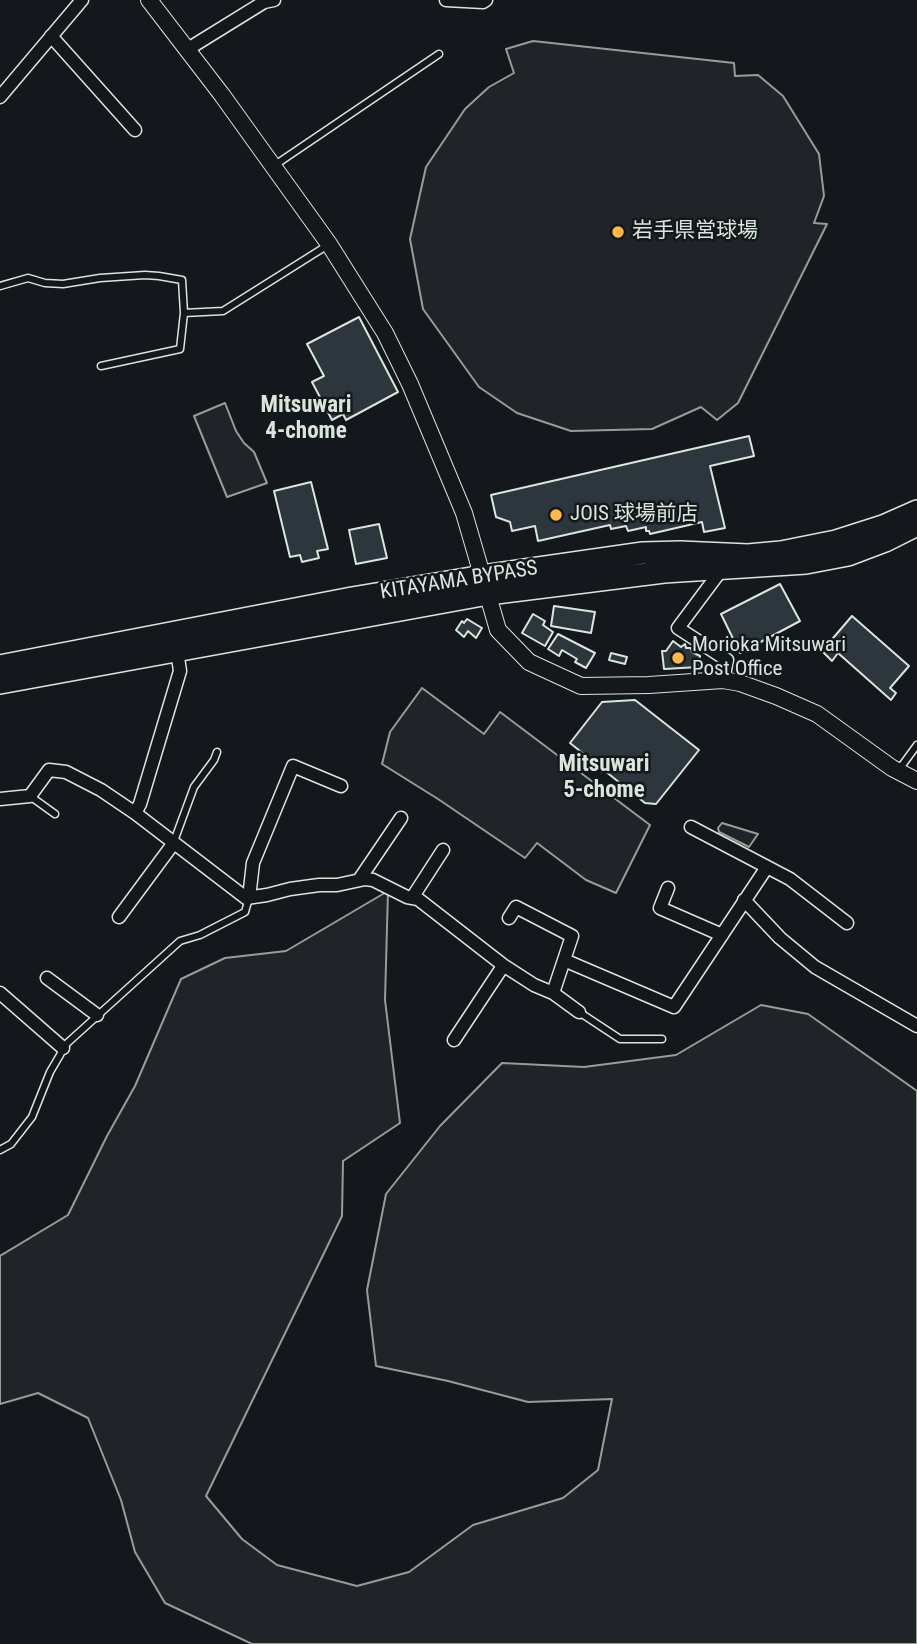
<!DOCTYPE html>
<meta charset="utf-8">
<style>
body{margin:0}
canvas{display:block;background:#14181c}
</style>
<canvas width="917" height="1644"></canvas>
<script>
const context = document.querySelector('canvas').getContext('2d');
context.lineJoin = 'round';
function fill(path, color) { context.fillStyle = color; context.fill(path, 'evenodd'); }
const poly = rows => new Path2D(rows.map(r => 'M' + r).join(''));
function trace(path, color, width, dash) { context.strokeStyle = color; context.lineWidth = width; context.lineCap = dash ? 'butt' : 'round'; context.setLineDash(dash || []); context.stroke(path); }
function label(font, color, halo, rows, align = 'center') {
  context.font = font + ' "Roboto Condensed","Noto Sans JP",sans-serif'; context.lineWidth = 5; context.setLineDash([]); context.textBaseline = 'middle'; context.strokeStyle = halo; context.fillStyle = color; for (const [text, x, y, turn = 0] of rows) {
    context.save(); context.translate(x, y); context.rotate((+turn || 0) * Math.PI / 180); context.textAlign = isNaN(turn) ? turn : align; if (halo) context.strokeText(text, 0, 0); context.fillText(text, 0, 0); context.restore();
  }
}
const green = poly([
 [533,41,734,63,735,76,758,75,783,96,819,154,824,196,814,223,827,224,738,403,717,420,701,407,652,429,571,431,517,413,479,387,423,309,410,239,426,167,465,109,489,87,514,73,506,49,533,41],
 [225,403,236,431,244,443,254,452,267,483,227,497,194,416,225,403],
 [422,688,484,734,500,712,650,825,616,893,586,880,537,843,525,858,438,799,382,764,390,732,422,688],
 [722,823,758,834,749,847,719,832,718,828,722,823],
 [388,891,385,1000,400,1123,343,1161,342,1216,206,1496,242,1539,277,1565,357,1586,409,1572,473,1525,563,1498,598,1470,612,1399,528,1402,448,1381,376,1366,367,1290,386,1194,440,1126,502,1063,584,1067,676,1055,761,1005,808,1014,917,1091,917,1644,252,1644,165,1603,135,1552,121,1500,88,1418,38,1393,0,1404,0,1256,68,1215,107,1136,135,1086,181,979,225,958,286,951,388,891]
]);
const building = poly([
 [359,317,398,392,346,420,343,414,332,420,312,382,324,376,307,344,359,317],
 [749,436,754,456,710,466,725,528,704,532,702,522,650,534,649,531,646,531,646,527,628,531,626,526,611,529,610,525,538,541,535,526,512,531,510,522,496,517,491,495,749,436],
 [311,482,328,549,317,551,319,558,302,562,300,555,290,557,274,491,311,482],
 [379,524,387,558,356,564,349,530,379,524],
 [780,584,800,621,740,653,721,614,780,584],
 [554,606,595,612,591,633,551,626,554,606],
 [533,614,545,621,543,625,553,632,545,646,522,633,533,614],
 [852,616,909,666,890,688,896,693,891,700,838,653,832,661,822,651,852,616],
 [467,619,482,628,476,638,468,631,464,637,456,630,462,621,464,623,467,619],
 [558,634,595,653,586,668,575,662,577,659,562,650,559,656,548,649,558,634],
 [673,641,681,647,685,644,686,648,691,648,692,652,700,656,699,667,664,669,662,651,666,651,673,641],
 [611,653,627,657,625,664,609,660,611,653],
 [635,700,699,750,656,804,645,803,570,743,602,702,635,700]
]);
const service = poly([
 [275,165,439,54],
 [0,286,28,278,45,283,63,284,100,278,145,275,159,276,182,280,184,313],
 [101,366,180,349,184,313,223,311,328,245],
 [898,771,917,745],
 [30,796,55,814],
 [173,844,194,787,214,760,217,752],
 [579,1012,620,1039,662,1039],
 [0,1150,11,1144,32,1117,50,1072,60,1055,64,1046,180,941,200,935,245,912,249,898]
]);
const minor = poly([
 [446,0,483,2,486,0],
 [51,36,135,130],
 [188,49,264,2,274,0],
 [0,97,82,0],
 [722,569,678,628,727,660,723,680],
 [0,799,30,796,49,770,66,772,101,790,135,813,246,898,267,895,290,889,319,885,337,885,365,879,373,880,407,897,418,899,503,965,534,985,553,993,579,1012],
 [135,813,140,804,180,671,177,651],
 [691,827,790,879,847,923],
 [359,880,401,818],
 [668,888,660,908,722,935],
 [249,898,253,863,293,766,341,786],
 [412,898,443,850],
 [744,900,780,938,815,967,917,1026],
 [119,917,173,844],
 [509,918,516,907,572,936,553,993],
 [564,960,674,1007,767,867],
 [47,978,97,1015],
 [0,993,63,1048],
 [454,1040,503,966]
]);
const tertiary = poly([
 [149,0,222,95,329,244,385,333,410,384,464,513,498,630,529,662,581,686,649,685,723,680,740,683,776,696,817,714,892,768,917,781]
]);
const trunk = poly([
 [0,666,352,598,483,576,643,553,680,552,748,555,781,552,836,541,883,526,917,511],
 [0,683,488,594,664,572,806,563,848,555,885,541,913,527]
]);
const markers = [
 [618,232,7,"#ffb74d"],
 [556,515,7,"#ffb74d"],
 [678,658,7,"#ffb74d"]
];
const poiNames = [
 ["岩手県営球場",632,232],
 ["JOIS 球場前店",570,515],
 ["Morioka Mitsuwari",692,646],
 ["Post Office",692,670]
];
const streetNames = [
 ["KITAYAMA BYPASS",459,581,-9]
];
const neighbourhoodNames = [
 ["Mitsuwari",306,406],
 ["4-chome",306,432],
 ["Mitsuwari",604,765],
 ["5-chome",604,791]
];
fill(green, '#202428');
trace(green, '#939e99', 2);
fill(building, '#2c363c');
trace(building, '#d8e6dc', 2);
trace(service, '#d8e6dc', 9);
trace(minor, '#d8e6dc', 15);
trace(tertiary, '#d8e6dc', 18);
trace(trunk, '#d8e6dc', 24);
trace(service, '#14181c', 6);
trace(minor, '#14181c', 12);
trace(tertiary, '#14181c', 16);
trace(trunk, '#14181c', 21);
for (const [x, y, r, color] of markers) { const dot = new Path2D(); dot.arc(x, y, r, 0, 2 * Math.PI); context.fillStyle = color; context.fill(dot); trace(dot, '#14181c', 2.5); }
label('21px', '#d8e6dc', '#14181c', poiNames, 'left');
label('21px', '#d8e6dc', '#14181c', streetNames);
label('bold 23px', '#d8e6dc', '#14181c', neighbourhoodNames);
</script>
